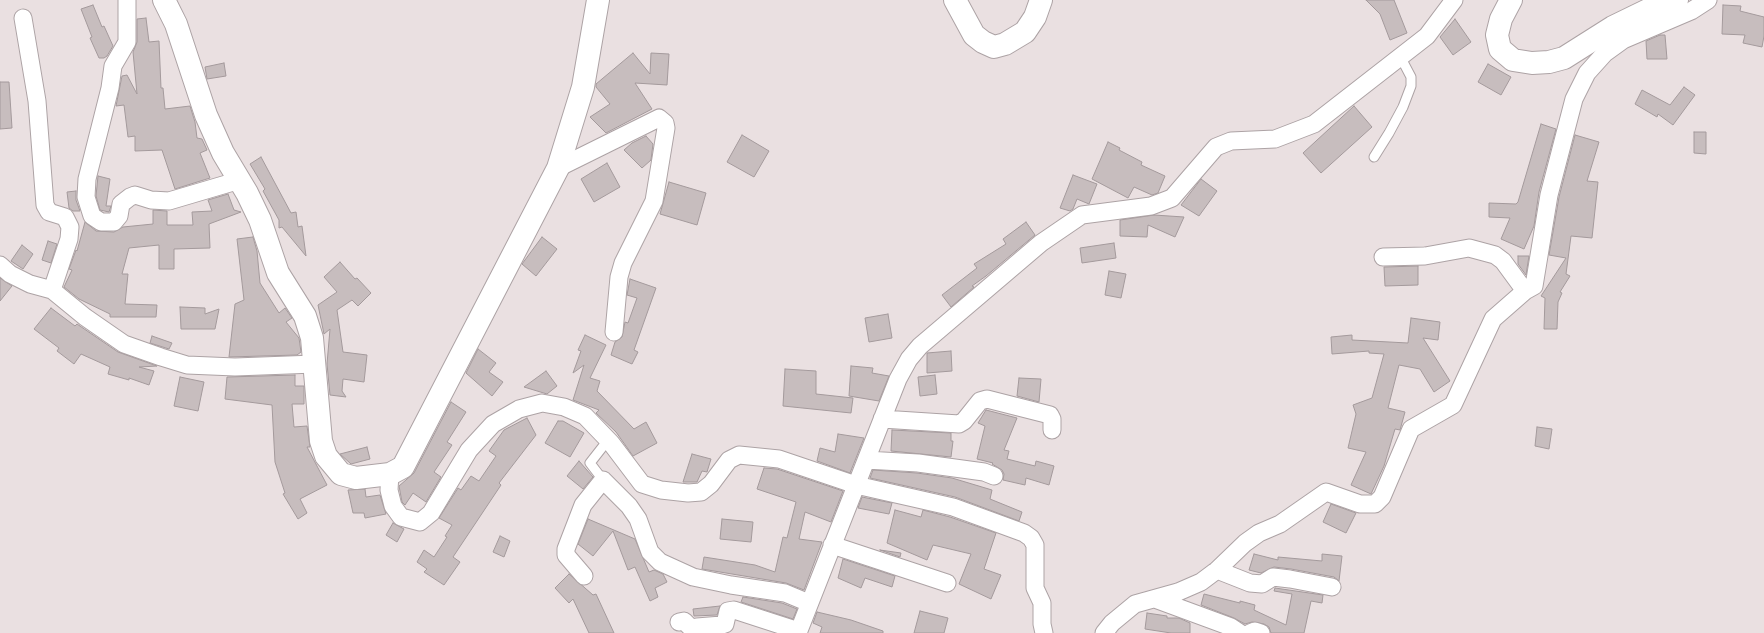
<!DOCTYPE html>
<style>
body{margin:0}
canvas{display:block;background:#eae0e1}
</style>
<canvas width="1764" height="633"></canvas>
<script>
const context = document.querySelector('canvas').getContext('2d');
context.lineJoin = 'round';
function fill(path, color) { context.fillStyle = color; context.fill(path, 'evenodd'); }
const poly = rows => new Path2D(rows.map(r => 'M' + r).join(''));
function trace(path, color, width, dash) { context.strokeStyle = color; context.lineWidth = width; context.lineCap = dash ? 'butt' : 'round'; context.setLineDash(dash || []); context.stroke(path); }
const building = poly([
 [1366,0,1394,0,1407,33,1390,40,1380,14,1366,0],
 [93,5,102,27,104,26,113,46,107,56,104,58,99,58,90,38,92,37,81,9,93,5],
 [1723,5,1741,6,1740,11,1764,17,1764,36,1762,47,1743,43,1745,35,1722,34,1723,5],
 [146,18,149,42,159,41,161,88,163,88,165,109,190,106,195,122,197,138,202,139,207,150,200,153,210,178,175,189,162,150,135,151,135,136,128,137,124,105,116,106,122,76,127,75,137,94,133,52,137,42,137,19,146,18],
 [1455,19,1471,42,1453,55,1440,37,1455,19],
 [1660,35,1665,35,1667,59,1647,59,1646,41,1660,35],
 [633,53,650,74,651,53,669,54,667,85,635,83,652,109,606,133,590,117,610,104,596,87,596,84,633,53],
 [224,63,226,76,207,79,205,67,224,63],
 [1488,64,1511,77,1501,95,1478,82,1488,64],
 [0,82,9,82,12,128,0,129,0,82],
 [1684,87,1695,95,1673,125,1658,114,1657,117,1635,104,1642,90,1670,105,1684,87],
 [1354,106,1372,127,1321,173,1303,153,1354,106],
 [1541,124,1556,129,1539,192,1534,226,1524,249,1501,239,1510,218,1489,217,1489,203,1516,204,1518,202,1541,124],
 [1694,132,1706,132,1706,154,1694,153,1694,132],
 [742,135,769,151,754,177,727,162,742,135],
 [1575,135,1599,142,1587,181,1598,182,1592,238,1571,236,1566,274,1570,276,1560,292,1562,293,1558,302,1557,329,1544,329,1545,298,1541,296,1566,258,1549,255,1559,197,1575,135],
 [646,136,653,144,651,160,642,168,624,150,632,143,646,136],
 [1108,142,1120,148,1119,150,1142,162,1141,165,1165,176,1158,193,1152,195,1134,187,1128,198,1092,179,1108,142],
 [261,157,291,213,296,212,298,227,302,226,306,256,282,227,279,228,279,220,263,191,265,189,250,164,261,157],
 [607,163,620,187,594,202,581,179,607,163],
 [1073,175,1097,184,1089,204,1077,199,1073,209,1070,211,1060,208,1073,175],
 [98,176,110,179,106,206,111,206,109,212,100,210,96,196,98,176],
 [1201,179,1217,191,1199,216,1181,205,1201,179],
 [669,182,706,193,697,225,660,214,669,182],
 [76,191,76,200,80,211,73,211,69,208,67,192,76,191],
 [228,194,234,210,241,212,209,224,210,248,174,249,174,269,159,269,159,245,129,248,122,274,128,274,125,304,157,305,156,317,110,317,110,314,79,299,64,287,72,270,69,269,76,250,77,251,85,222,96,231,114,232,123,227,153,224,153,210,167,211,167,225,193,225,192,212,212,211,208,200,228,194],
 [1154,215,1184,217,1175,237,1148,225,1147,237,1120,236,1120,220,1154,215],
 [1026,222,1035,235,986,276,972,286,974,287,951,307,942,295,977,268,974,264,1006,244,1003,239,1026,222],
 [253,237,257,251,260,283,279,313,285,308,292,318,286,322,299,338,301,352,297,355,229,357,235,304,244,300,237,239,253,237],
 [542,237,557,249,536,276,522,264,542,237],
 [48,241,57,244,51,263,42,260,48,241],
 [1114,243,1116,258,1082,263,1080,248,1114,243],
 [22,245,33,254,23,269,11,261,22,245],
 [1518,256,1529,256,1526,275,1518,264,1518,256],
 [340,262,355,279,357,278,371,293,358,306,352,300,337,310,343,352,367,355,364,382,343,379,342,391,346,397,330,395,327,364,330,329,324,334,318,305,337,292,324,277,340,262],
 [1418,266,1418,285,1385,286,1384,267,1418,266],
 [1109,271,1126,274,1121,298,1105,295,1109,271],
 [0,278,12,286,0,301,0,278],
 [630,279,656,288,634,350,638,352,632,364,611,355,615,342,622,337,625,322,628,323,637,298,627,295,630,279],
 [180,307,205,308,205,314,219,309,215,329,181,329,180,307],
 [51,308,75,326,77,324,118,352,157,366,139,367,154,371,149,385,129,378,129,380,108,374,110,367,81,354,74,364,57,351,59,348,34,329,51,308],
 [888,314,892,338,869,342,865,318,888,314],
 [1411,318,1440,322,1438,340,1423,338,1450,381,1434,392,1420,369,1399,365,1388,408,1405,412,1400,430,1395,429,1384,466,1371,494,1351,485,1366,452,1348,448,1356,414,1353,405,1372,398,1384,354,1369,353,1369,351,1332,354,1331,337,1352,335,1352,340,1408,343,1411,318],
 [585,335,606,345,590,378,600,381,597,391,634,429,646,422,657,443,633,456,616,432,596,413,599,410,573,400,584,365,573,373,581,351,578,350,585,335],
 [152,336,172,343,169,349,150,343,152,336],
 [478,349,496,363,489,372,503,382,492,396,466,373,478,349],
 [951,351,952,371,927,373,927,353,951,351],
 [851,366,873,368,872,373,889,376,879,401,849,396,851,366],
 [785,369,816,371,816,394,853,398,851,413,783,406,785,369],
 [546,371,557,386,547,394,524,387,546,371],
 [295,375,295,386,304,386,304,404,292,404,294,427,307,426,310,447,307,447,327,485,300,499,307,513,298,519,283,494,285,493,275,462,272,405,225,399,227,377,295,375],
 [935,375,937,394,920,396,918,377,935,375],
 [180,377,204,382,198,411,174,406,180,377],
 [1019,378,1041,379,1039,402,1017,396,1019,378],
 [451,402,466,412,447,442,452,445,434,472,441,477,426,502,413,493,405,505,402,502,399,486,414,473,451,402],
 [986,410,1017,418,1004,450,1009,451,1007,459,1035,466,1036,461,1054,466,1049,485,1026,478,1025,485,1003,480,1004,474,1002,470,992,464,993,463,977,459,985,426,978,423,986,410],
 [527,418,536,435,499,483,501,485,453,557,460,562,444,585,424,572,427,569,417,562,424,550,434,557,447,537,445,536,452,525,439,518,458,488,461,490,471,476,479,481,496,456,489,451,504,430,527,418],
 [558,421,563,421,584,433,570,457,545,443,558,421],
 [1537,427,1552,429,1549,449,1535,446,1537,427],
 [892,430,951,433,951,441,953,441,951,457,891,451,892,430],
 [838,434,864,438,850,473,817,461,820,448,835,452,838,434],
 [367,447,370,459,351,464,340,454,367,447],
 [692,454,711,459,707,472,702,471,697,482,683,482,692,454],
 [579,461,593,477,583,489,567,476,579,461],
 [764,468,777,469,843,491,831,522,805,512,799,539,822,542,804,590,786,583,702,569,704,557,755,565,775,572,783,537,787,538,796,502,757,489,764,468],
 [873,470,917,473,952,478,992,490,990,499,1022,512,1019,521,955,497,870,478,873,470],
 [365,489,366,497,380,495,386,514,365,518,364,513,353,513,348,490,365,489],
 [862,497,892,503,889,514,858,508,862,497],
 [1331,504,1356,513,1346,533,1323,522,1331,504],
 [895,510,921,517,923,510,950,517,996,533,984,569,1001,575,991,599,959,584,971,554,933,545,927,560,887,543,895,510],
 [588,519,635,539,649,572,654,570,663,574,667,582,655,588,658,597,650,601,635,567,628,570,613,531,593,556,578,544,588,519],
 [722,519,753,522,751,542,720,539,722,519],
 [393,523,404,529,397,542,386,535,393,523],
 [500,536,510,541,504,557,493,552,500,536],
 [880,550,901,553,900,557,880,550],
 [1254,554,1278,560,1278,557,1322,561,1322,554,1342,556,1339,581,1334,577,1291,569,1274,567,1261,573,1249,570,1254,554],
 [843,559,895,576,892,587,865,578,861,588,838,578,843,559],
 [569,574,593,595,596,594,614,633,589,633,573,599,569,603,555,588,569,574],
 [1275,588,1323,595,1322,603,1311,601,1304,633,1271,633,1269,627,1264,624,1252,622,1245,624,1234,618,1201,605,1204,594,1240,603,1240,601,1255,605,1254,610,1286,625,1292,594,1274,591,1275,588],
 [743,597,782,603,797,609,793,619,741,602,743,597],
 [720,606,717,615,694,616,693,609,720,606],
 [920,611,948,618,944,633,914,633,920,611],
 [817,612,851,620,883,631,883,633,820,633,822,627,813,623,817,612],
 [1147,613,1167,616,1167,618,1179,618,1190,623,1190,633,1171,633,1145,629,1147,613]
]);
const service = poly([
 [1374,157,1389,133,1403,107,1411,86,1411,77,1401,58],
 [603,480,590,463,608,440]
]);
const minor = poly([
 [127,0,127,42,113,66,110,88,87,179,86,197,92,216,101,222,114,222,119,216,121,204,130,197,135,195,151,200,169,201,240,180],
 [23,18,37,101,45,205,49,212,65,217,70,227,69,239,52,290],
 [558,168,659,118,665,123,666,128,654,201,623,263,619,277,614,332],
 [1383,257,1425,256,1469,248,1495,255,1503,261,1525,291],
 [0,265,10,274,30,284,52,290,85,317,124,344,161,357,187,365,235,367,315,364],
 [882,419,959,424,964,421,980,401,987,399,1050,415,1052,419,1052,430],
 [866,460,918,463,984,472,994,476],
 [390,474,389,490,393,506,401,517,420,522,431,513,469,450,493,424,519,409,542,403,564,407,585,416,611,443,642,484,661,490,688,493,701,492,711,484,729,460,739,455,779,459,856,485,953,507,1024,533,1031,538,1035,545,1035,588,1042,603,1042,624,1044,633],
 [832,545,947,583],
 [1217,570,1250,583,1262,584,1273,577,1290,579,1332,587],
 [584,576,566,555,566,549,583,505,603,480,629,506,638,519,650,552,660,562,693,577,731,585,785,593,809,603],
 [1155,599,1231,627,1240,633],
 [679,622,684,621,692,629,697,627,722,625,725,624,728,611,734,610,799,631],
 [798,633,898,379,909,359,920,346,1041,243,1082,215,1151,206,1172,198,1216,147,1231,141,1275,139,1314,124,1427,36,1454,0],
 [1104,633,1112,623,1135,604,1178,592,1201,582,1217,570,1245,543,1259,533,1280,524,1326,492,1360,504,1375,504,1382,497,1411,429,1453,405,1493,319,1525,291,1534,286,1549,195,1574,99,1587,73,1605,53,1623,40,1691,11,1708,0],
 [1250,633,1255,631,1261,633]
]);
const tertiary = poly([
 [164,0,176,24,206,115,223,153,247,193,260,220,278,273,305,316,312,338,321,441,326,456,341,474,356,478,390,474,403,467,558,168,583,87,598,0],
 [955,0,974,35,983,42,994,47,1005,44,1025,32,1035,17,1041,0],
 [1511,0,1501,19,1497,35,1500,49,1513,60,1532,63,1549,62,1564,58,1613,27,1648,10,1677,0]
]);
fill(building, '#c7bdbe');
trace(building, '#a49a9c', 1);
trace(service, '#ada3a5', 11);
trace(minor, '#ada3a5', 19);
trace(tertiary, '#ada3a5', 24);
trace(service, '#fff', 9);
trace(minor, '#fff', 17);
trace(tertiary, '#fff', 22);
</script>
